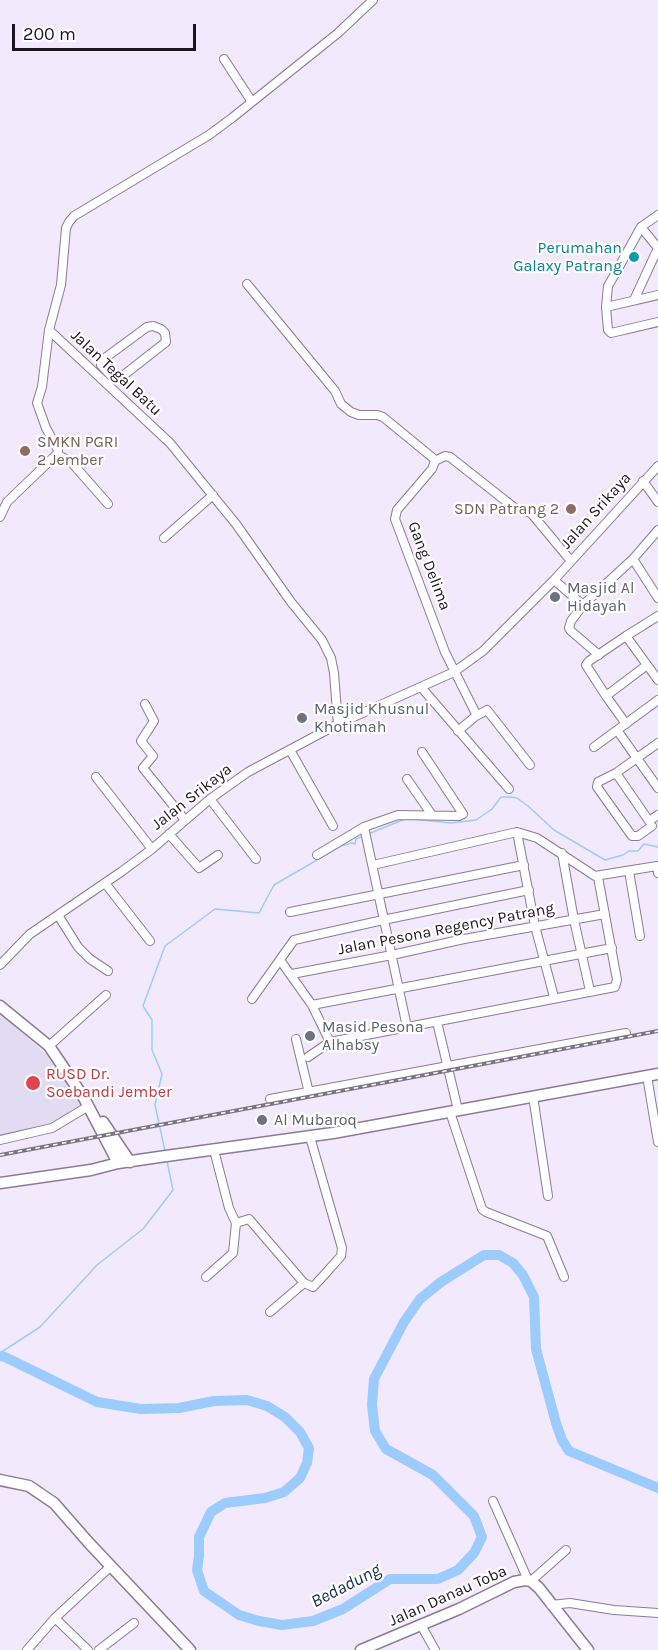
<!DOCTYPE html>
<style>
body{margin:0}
#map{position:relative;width:658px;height:1650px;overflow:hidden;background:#f3e9fc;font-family:Karla,sans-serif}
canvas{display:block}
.scale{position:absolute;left:12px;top:24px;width:184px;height:27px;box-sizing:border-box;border:3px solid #1b151f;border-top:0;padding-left:8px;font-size:18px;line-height:21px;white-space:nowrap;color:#1b151f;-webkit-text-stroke:4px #fff;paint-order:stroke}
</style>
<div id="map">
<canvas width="658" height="1650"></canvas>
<div class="scale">200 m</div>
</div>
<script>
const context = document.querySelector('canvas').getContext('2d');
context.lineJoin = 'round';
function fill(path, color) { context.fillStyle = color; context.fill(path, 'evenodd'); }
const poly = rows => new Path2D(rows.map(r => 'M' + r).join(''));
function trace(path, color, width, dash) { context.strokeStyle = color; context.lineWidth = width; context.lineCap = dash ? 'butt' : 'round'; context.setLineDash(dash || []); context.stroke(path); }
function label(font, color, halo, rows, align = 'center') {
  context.font = font + ' Karla,sans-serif'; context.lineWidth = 4.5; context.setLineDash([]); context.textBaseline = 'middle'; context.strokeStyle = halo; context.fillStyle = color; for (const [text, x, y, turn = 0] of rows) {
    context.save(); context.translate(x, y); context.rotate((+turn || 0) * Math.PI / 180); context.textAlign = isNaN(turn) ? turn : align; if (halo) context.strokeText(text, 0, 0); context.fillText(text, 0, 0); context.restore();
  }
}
const medical = poly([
 [0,1013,50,1058,82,1107,57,1122,0,1136]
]);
const stream = poly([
 [412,819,451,823,476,820,492,809,501,797,511,797,517,798,528,806,554,830,605,860,623,855,629,851,638,851,644,844,658,847],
 [368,834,405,819],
 [165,1151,155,1105,162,1074,152,1050,152,1020,143,1006,165,946,215,909,259,913,274,885,341,846,352,843,355,844,356,839,363,836],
 [0,1353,40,1327,97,1265,143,1229,173,1190,167,1161]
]);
const river = poly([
 [0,1356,5,1357,97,1402,141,1409,179,1408,214,1401,247,1400,267,1406,285,1417,300,1432,309,1448,307,1463,300,1478,284,1492,265,1498,225,1503,211,1512,199,1537,199,1556,197,1570,204,1591,239,1615,259,1621,282,1625,313,1621,343,1609,390,1579,438,1579,458,1570,474,1553,482,1537,474,1516,433,1475,386,1449,375,1431,372,1405,374,1379,404,1322,420,1299,441,1282,484,1255,499,1255,513,1263,523,1275,534,1297,536,1349,556,1423,562,1440,569,1451,658,1488]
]);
const minor = poly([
 [224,59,252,102],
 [247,284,335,391,341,404,351,412,359,415,377,415,383,417,433,458,435,461,432,469,397,510,395,519,445,652,476,714,478,715,487,710,530,765],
 [658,295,606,307,608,330,611,333,658,322],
 [634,300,658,248,641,227],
 [606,307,608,286,615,274,641,227,658,215],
 [153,326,161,329,165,333,166,342,120,378,114,379,101,365,105,358,147,327,153,326],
 [49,330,170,443,236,524,291,602,322,640,331,658,334,673,338,724],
 [57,454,58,450,46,428,37,403,42,387,49,330,61,285,66,228,69,222,74,216,209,135,232,118,338,33,373,0],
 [57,454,72,463,108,504],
 [435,461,445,456,450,457,516,509,531,513,571,561],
 [643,481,658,502],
 [0,517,7,502,57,454],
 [164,538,213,495],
 [633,559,658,598],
 [554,580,583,605],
 [626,636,658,680],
 [599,655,571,631,569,628,571,621,583,605,633,559,658,530],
 [421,687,509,789],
 [606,696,647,665],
 [145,704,154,721,141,741,153,756,143,768,185,820],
 [626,724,606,696,586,665,589,661,626,636,658,616],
 [617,730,658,788],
 [458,731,477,715],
 [594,747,658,700],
 [290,750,333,826],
 [616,773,649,821,658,815],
 [96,777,152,849],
 [407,779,432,815],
 [210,799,256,859],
 [652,826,638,836,632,836,597,787,598,782,616,773,658,743],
 [364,827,407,1027],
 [517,832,537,838,595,876,657,866,658,873],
 [169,834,199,868,218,855],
 [562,853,574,920,590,991],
 [317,855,364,827,398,815,459,816,463,814,422,752],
 [373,865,517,832,535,926,554,997],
 [629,871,640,936],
 [105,883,150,941],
 [290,912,524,865],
 [58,915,78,947,90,959,108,971],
 [280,960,312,1005,330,1042],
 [0,965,30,934,121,872,152,849,210,799,248,772,338,724,454,672,483,651,554,580,658,466],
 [292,974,392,955,464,939,605,914],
 [252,999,294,940,383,920,529,890],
 [312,1005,612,948],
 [437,1022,458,1110],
 [296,1039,309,1093],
 [49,1046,106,995],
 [308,1057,330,1042,615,987,617,980,598,877],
 [647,1076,658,1142],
 [533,1096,548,1196],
 [270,1099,626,1033],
 [450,1112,482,1209,486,1212,547,1236,564,1277],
 [0,1140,52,1128,87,1107],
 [236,1223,249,1219,304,1283,313,1287,325,1274,341,1256,342,1248,310,1137],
 [206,1277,233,1253,236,1223,229,1208,214,1150],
 [270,1312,304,1283],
 [493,1501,528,1580],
 [531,1581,566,1550],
 [551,1605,570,1603,614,1610,658,1613],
 [55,1618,88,1650],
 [421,1625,435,1650],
 [27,1650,55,1618,111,1566],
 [99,1650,134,1623]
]);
const major = poly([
 [0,1006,49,1046,84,1098,118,1163],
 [103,1122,130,1162],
 [0,1183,91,1170,118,1163,159,1157,333,1133,658,1074],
 [0,1480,29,1486,54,1503,89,1543,190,1650],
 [361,1650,459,1609,514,1582,525,1580,531,1581,539,1588,588,1650]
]);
const rail = poly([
 [0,1155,658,1031]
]);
const markers = [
 [634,257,6,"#0f9aa8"],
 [25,451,6,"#8d6e63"],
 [571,509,6,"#8d6e63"],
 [555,597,6,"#6b7280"],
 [302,718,6,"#6b7280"],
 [310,1036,6,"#6b7280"],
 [33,1083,8,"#e0444e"],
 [262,1120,6,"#6b7280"]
];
const cultureNames = [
 ["Perumahan",622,248],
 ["Galaxy Patrang",622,266]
];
const streetNames = [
 ["Jalan Tegal Batu",116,373,43],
 ["Jalan Srikaya",596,511,-48],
 ["Gang Delima",429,566,69],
 ["Jalan Srikaya",192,797,-38],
 ["Jalan Pesona Regency Patrang",446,929,-11],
 ["Jalan Danau Toba",448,1596,-24]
];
const educationNames = [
 ["SMKN PGRI",37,442],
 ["2 Jember",37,460],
 ["SDN Patrang 2",559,509,"right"]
];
const worshipNames = [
 ["Masjid Al",567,588],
 ["Hidayah",567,606],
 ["Masjid Khusnul",314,709],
 ["Khotimah",314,727],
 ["Masid Pesona",322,1027],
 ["Alhabsy",322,1045],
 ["Al Mubaroq",274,1120]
];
const healthNames = [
 ["RUSD Dr.",46,1074],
 ["Soebandi Jember",46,1092]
];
const waterNames = [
 ["Bedadung",346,1586,-27]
];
fill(medical, '#e1dcf2');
trace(stream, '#9ccbfd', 1.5);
trace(river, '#9ccbfd', 10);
trace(minor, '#8a7b96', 10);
trace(major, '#8a7b96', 13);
trace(minor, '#fff', 8);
trace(major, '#fff', 10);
trace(rail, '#7b7482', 4);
trace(rail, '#fff', 1.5, [4.5]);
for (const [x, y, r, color] of markers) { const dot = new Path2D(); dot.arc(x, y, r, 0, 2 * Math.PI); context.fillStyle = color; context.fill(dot); trace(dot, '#fff', 2); }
label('16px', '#0d838f', '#fff', cultureNames, 'right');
label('16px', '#1b151f', '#fff', streetNames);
label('16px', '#785e54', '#fff', educationNames, 'left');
label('16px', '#5b616d', '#fff', worshipNames, 'left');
label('16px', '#be3a42', '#fff', healthNames, 'left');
label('italic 18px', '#0c2d4d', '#fff', waterNames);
</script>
